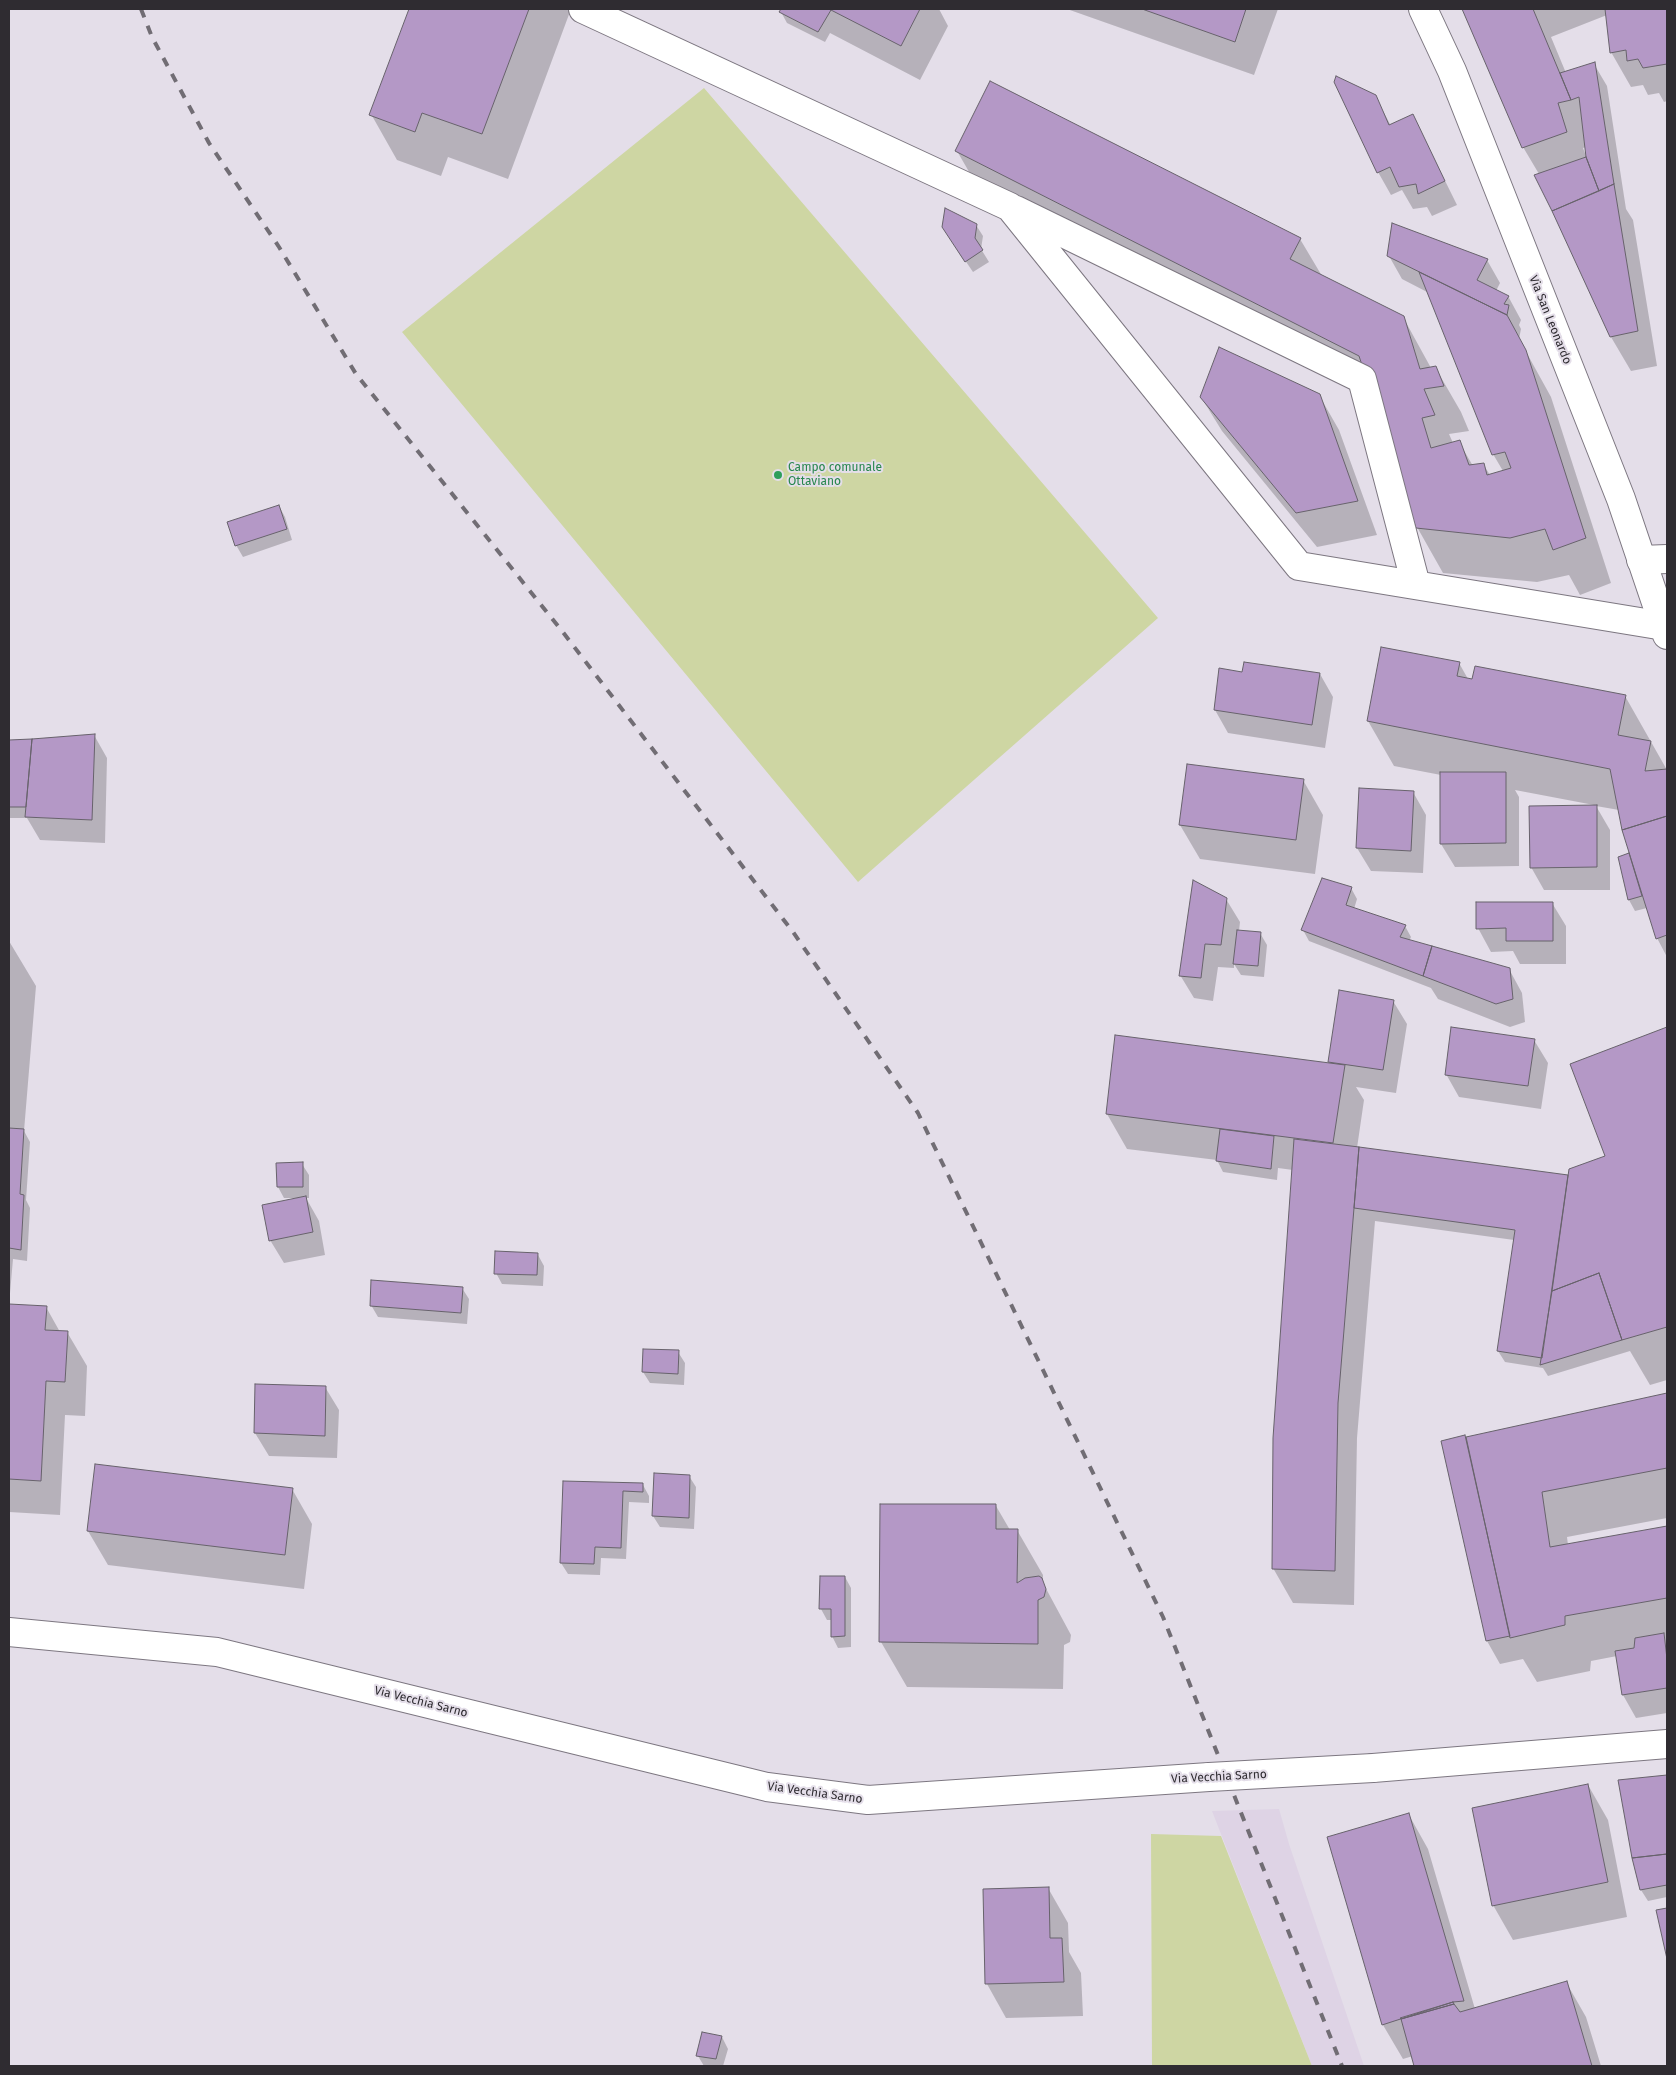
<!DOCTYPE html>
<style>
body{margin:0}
#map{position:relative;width:1676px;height:2075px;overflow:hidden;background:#e4dee9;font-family:"Fira Sans",sans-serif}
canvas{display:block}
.frame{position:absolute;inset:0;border:10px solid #2f2c31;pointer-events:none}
</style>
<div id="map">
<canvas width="1676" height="2075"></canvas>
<div class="frame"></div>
</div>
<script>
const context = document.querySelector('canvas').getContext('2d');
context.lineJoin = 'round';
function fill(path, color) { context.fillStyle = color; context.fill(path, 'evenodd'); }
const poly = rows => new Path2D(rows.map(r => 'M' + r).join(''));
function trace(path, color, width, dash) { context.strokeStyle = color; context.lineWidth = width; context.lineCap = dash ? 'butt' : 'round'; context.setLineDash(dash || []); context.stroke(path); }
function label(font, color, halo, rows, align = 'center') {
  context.font = font + ' "Fira Sans",sans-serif'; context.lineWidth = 4; context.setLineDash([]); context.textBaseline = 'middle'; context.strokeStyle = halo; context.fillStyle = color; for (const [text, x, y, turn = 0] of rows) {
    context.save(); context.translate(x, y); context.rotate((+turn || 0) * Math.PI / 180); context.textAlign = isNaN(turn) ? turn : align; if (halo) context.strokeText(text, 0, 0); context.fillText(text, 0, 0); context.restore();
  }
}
const built = poly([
 [1279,1809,1289,1844,1364,2066,1312,2066,1212,1811]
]);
const green = poly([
 [704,88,1158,618,858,882,402,332],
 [1151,1834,1221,1836,1312,2066,1152,2066]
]);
const shadow = poly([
 [410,9,571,9,508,179,448,157,441,176,397,160,371,114],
 [783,9,939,9,948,26,920,80,830,33,825,42,787,23,781,12],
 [1067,9,1278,9,1254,75],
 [1463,9,1667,9,1667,101,1664,102,1659,93,1648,95,1643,85,1631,87,1611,52,1607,15,1551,37,1566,73,1594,64,1607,86,1626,209,1633,220,1657,366,1631,371,1611,337,1539,174,1523,147],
 [1586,147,1587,156,1586,156,1583,148],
 [1375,96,1391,126,1413,116,1457,205,1432,216,1427,207,1413,209,1402,190,1391,195,1378,172],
 [957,151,1300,239,1322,276,1403,317,1431,368,1435,367,1461,412,1469,431,1449,434,1453,443,1459,442,1473,466,1483,464,1490,475,1503,471,1493,454,1429,293,1402,279,1389,256,1487,260,1500,283,1496,291,1508,296,1521,320,1519,325,1521,329,1519,339,1551,397,1611,583,1580,595,1569,575,1537,582,1443,573,1417,527,1373,394,983,196],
 [976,225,983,236,981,249,989,262,973,272,950,238],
 [1319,395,1339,430,1377,535,1317,547,1222,431,1201,397],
 [279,506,285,517,292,540,243,557,236,545],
 [1459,663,1468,679,1625,696,1667,770,1667,957,1657,938,1647,908,1635,911,1629,900,1632,860,1619,810,1596,806,1610,830,1610,890,1544,890,1531,867,1594,805,1515,790,1519,797,1519,866,1455,867,1441,844,1441,775,1394,766,1368,721],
 [1243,674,1320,674,1333,697,1325,748,1228,733,1215,710],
 [94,735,107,758,105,843,40,840,27,818,9,818,9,741],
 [1303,780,1323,815,1315,874,1200,859,1180,825],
 [1413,792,1426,815,1423,873,1371,871,1357,848],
 [1351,888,1357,899,1354,909,1405,926,1411,937,1409,941,1509,969,1522,993,1525,1022,1510,1027,1438,999,1431,988,1309,941,1303,930],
 [1226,899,1240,922,1239,931,1260,933,1267,945,1264,977,1241,975,1234,964,1234,968,1218,967,1213,1001,1194,998,1180,975],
 [1552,903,1566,926,1566,964,1520,964,1513,951,1491,952,1478,928],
 [9,941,36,986,24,1131,30,1142,26,1200,30,1208,27,1261,13,1259,9,1305,46,1307,60,1332,67,1332,87,1366,85,1416,65,1415,60,1515,9,1512],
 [1393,1001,1407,1024,1396,1093,1356,1087,1364,1100,1357,1148,1567,1177,1569,1179,1606,1156,1571,1065,1667,1028,1667,1380,1650,1385,1630,1351,1548,1376,1543,1368,1505,1362,1498,1351,1514,1240,1375,1221,1357,1438,1354,1605,1293,1603,1273,1568,1293,1170,1278,1168,1277,1180,1223,1172,1217,1160,1127,1149,1107,1114,1116,1036,1330,1064,1329,1062],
 [1534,1040,1548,1063,1541,1109,1459,1097,1446,1074],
 [302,1164,309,1175,309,1198,306,1198,319,1221,325,1255,284,1263,270,1240,297,1198,284,1198,278,1187],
 [538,1255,544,1266,543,1286,502,1284,496,1273],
 [462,1288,469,1299,467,1324,378,1317,371,1305],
 [678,1352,685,1363,684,1385,650,1383,643,1372],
 [325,1387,339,1410,337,1458,269,1456,255,1433],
 [1667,1394,1667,1518,1567,1537,1568,1545,1667,1527,1667,1713,1636,1718,1623,1695,1617,1656,1591,1661,1590,1671,1537,1682,1523,1659,1500,1664,1487,1641,1465,1436,1466,1438],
 [689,1476,696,1487,694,1529,660,1527,653,1516],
 [564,1482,643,1485,649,1496,649,1503,629,1502,626,1559,601,1558,600,1575,568,1574,561,1563],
 [292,1489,312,1524,304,1589,108,1565,88,1531],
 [996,1506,1010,1530,1017,1530,1043,1575,1043,1583,1071,1635,1070,1642,1064,1645,1063,1689,907,1687,881,1642],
 [845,1577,851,1588,851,1647,838,1648,832,1636,832,1620,827,1620,821,1609],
 [1667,1777,1667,1897,1648,1901,1641,1890,1620,1781],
 [1588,1785,1608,1820,1627,1917,1513,1940,1493,1905],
 [1409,1815,1428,1849,1475,2009,1566,1982,1586,2017,1601,2066,1416,2066,1413,2056,1403,2059,1383,2025],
 [1048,1888,1068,1923,1069,1952,1081,1973,1083,2016,1006,2018,987,1984],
 [722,2037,728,2049,723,2066,704,2066,698,2056]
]);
const building = poly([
 [409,9,529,9,482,134,422,113,415,132,369,115,409,9],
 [781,9,829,9,831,10,818,32,779,12,781,9],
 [829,9,920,9,901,46,829,9],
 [1142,9,1246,9,1235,42,1142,9],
 [1462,9,1533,9,1571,100,1558,103,1567,132,1522,148,1462,9],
 [1605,9,1667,9,1667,64,1643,68,1638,59,1627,61,1626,50,1610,53,1605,9],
 [1595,62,1614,184,1599,191,1586,157,1579,97,1571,100,1560,73,1595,62],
 [1336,76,1376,95,1389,125,1413,114,1445,181,1418,194,1416,184,1399,187,1390,167,1377,173,1334,82,1336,76],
 [990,81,1301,238,1290,259,1404,316,1420,369,1436,366,1444,386,1424,389,1435,415,1422,418,1431,448,1460,440,1469,465,1484,463,1487,475,1511,468,1505,452,1492,455,1419,272,1507,315,1526,350,1586,538,1553,550,1545,529,1510,538,1416,528,1359,356,955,151,990,81],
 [1586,157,1599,191,1552,211,1534,175,1586,157],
 [1614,184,1638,331,1610,337,1552,211,1614,184],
 [945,208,977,224,975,238,983,250,965,262,942,227,945,208],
 [1392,223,1488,259,1477,280,1509,296,1504,304,1509,305,1507,315,1387,256,1392,223],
 [1219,347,1320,394,1358,501,1296,513,1200,397,1219,347],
 [279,505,287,529,235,546,227,522,279,505],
 [1381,647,1460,662,1457,676,1472,679,1475,666,1626,695,1618,735,1651,741,1645,771,1667,769,1667,816,1622,830,1610,769,1367,721,1381,647],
 [1244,662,1320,673,1312,725,1214,710,1219,668,1242,672,1244,662],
 [95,734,92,820,25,817,32,739,95,734],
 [32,739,26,807,9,807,9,740,32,739],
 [1187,764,1304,779,1296,840,1179,825,1187,764],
 [1440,772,1506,772,1506,843,1440,844,1440,772],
 [1359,788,1414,791,1411,851,1356,848,1359,788],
 [1597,805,1597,867,1530,868,1529,806,1597,805],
 [1667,816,1667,935,1656,939,1622,830,1667,816],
 [1629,853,1642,896,1628,900,1618,857,1629,853],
 [1322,878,1352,887,1346,905,1406,925,1400,937,1432,946,1423,976,1301,930,1322,878],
 [1193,880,1227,898,1221,945,1205,944,1201,978,1179,976,1193,880],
 [1476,902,1553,902,1553,941,1506,941,1506,928,1476,929,1476,902],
 [1237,930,1261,932,1258,966,1233,964,1237,930],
 [1432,946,1510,968,1513,999,1496,1004,1423,976,1432,946],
 [1339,990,1394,1000,1383,1070,1328,1062,1339,990],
 [1451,1027,1535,1039,1528,1086,1445,1075,1451,1027],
 [1667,1027,1667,1327,1622,1340,1599,1273,1552,1291,1569,1169,1605,1156,1570,1064,1667,1027],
 [1115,1035,1345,1065,1333,1143,1106,1114,1115,1035],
 [9,1128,24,1129,20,1194,24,1195,21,1250,9,1248,9,1128],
 [1220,1129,1274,1136,1271,1169,1216,1161,1220,1129],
 [1294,1139,1359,1147,1338,1403,1335,1571,1272,1569,1273,1438,1294,1139],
 [1359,1147,1568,1175,1542,1358,1497,1351,1515,1230,1354,1208,1359,1147],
 [303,1162,303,1187,277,1187,276,1163,303,1162],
 [306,1196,313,1232,269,1241,262,1205,306,1196],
 [495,1251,538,1253,537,1275,494,1274,495,1251],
 [1599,1273,1622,1340,1540,1365,1552,1291,1599,1273],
 [371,1280,463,1287,461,1313,370,1306,371,1280],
 [9,1304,47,1306,45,1330,68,1331,65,1382,46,1381,41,1481,9,1479,9,1304],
 [643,1349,679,1350,678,1374,642,1372,643,1349],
 [255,1384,326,1386,325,1436,254,1433,255,1384],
 [1667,1393,1667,1468,1542,1492,1550,1547,1667,1526,1667,1598,1565,1616,1565,1625,1510,1638,1466,1437,1667,1393],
 [1465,1435,1510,1636,1486,1641,1441,1441,1465,1435],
 [95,1464,293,1488,285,1555,87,1531,95,1464],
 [654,1473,690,1475,689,1518,652,1516,654,1473],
 [563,1481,643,1483,643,1492,623,1491,621,1548,595,1547,594,1564,560,1563,563,1481],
 [880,1504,996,1504,996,1529,1018,1529,1017,1583,1025,1578,1039,1576,1042,1578,1046,1589,1044,1597,1038,1600,1038,1644,879,1642,880,1504],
 [820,1576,845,1576,845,1636,831,1637,831,1609,819,1609,820,1576],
 [1664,1633,1667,1659,1667,1688,1622,1695,1615,1651,1634,1648,1635,1638,1664,1633],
 [1667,1775,1667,1854,1632,1858,1618,1780,1667,1775],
 [1588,1784,1608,1882,1492,1906,1472,1808,1588,1784],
 [1409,1813,1464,2001,1453,2002,1382,2025,1327,1837,1409,1813],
 [1667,1854,1667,1885,1640,1890,1632,1858,1667,1854],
 [1049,1887,1050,1938,1062,1938,1064,1982,985,1984,983,1889,1049,1887],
 [1667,1908,1667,1959,1656,1910,1667,1908],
 [1567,1981,1592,2066,1414,2066,1401,2019,1454,2004,1460,2012,1567,1981],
 [1453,2002,1454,2004,1401,2019,1400,2018,1453,2002],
 [702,2032,722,2036,716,2059,696,2056,702,2032]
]);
const minor = poly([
 [583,9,1010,207,1299,566,1664,626],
 [1016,210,1362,379,1416,585],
 [1641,560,1667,559],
 [9,1632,217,1652,767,1787,868,1800,1209,1777],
 [1373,1768,1667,1744]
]);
const major = poly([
 [1423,9,1452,71,1621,499,1667,635]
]);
const rail = poly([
 [141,9,152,37,209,143,279,247,356,374,562,631,793,932,918,1113,1163,1617,1342,2066]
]);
const minorBridge = poly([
 [1209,1777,1373,1768]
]);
const markers = [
 [778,475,5,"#2e9e5b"]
];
const streetNames = [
 ["Via San Leonardo",1550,320,68],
 ["Via Vecchia Sarno",421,1702,14],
 ["Via Vecchia Sarno",1219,1777,-3],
 ["Via Vecchia Sarno",815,1793,8]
];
const leisureNames = [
 ["Campo comunale",788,468],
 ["Ottaviano",788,482]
];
fill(built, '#ded3e5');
fill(green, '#ced6a3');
fill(shadow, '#0003');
fill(building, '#b498c6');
trace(building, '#67626b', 1);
trace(minor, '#7d7781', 30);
trace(major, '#7d7781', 30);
trace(minor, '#fff', 28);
trace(major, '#fff', 28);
trace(rail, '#716d74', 4, [9, 9]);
trace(minorBridge, '#7d7781', 30, []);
trace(minorBridge, '#fff', 28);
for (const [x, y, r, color] of markers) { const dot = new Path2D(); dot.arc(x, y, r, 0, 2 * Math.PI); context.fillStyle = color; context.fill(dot); trace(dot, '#e4dee9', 2); }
label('12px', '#2f2c31', '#e4dee9', streetNames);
label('12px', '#27864d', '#e4dee9', leisureNames, 'left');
</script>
